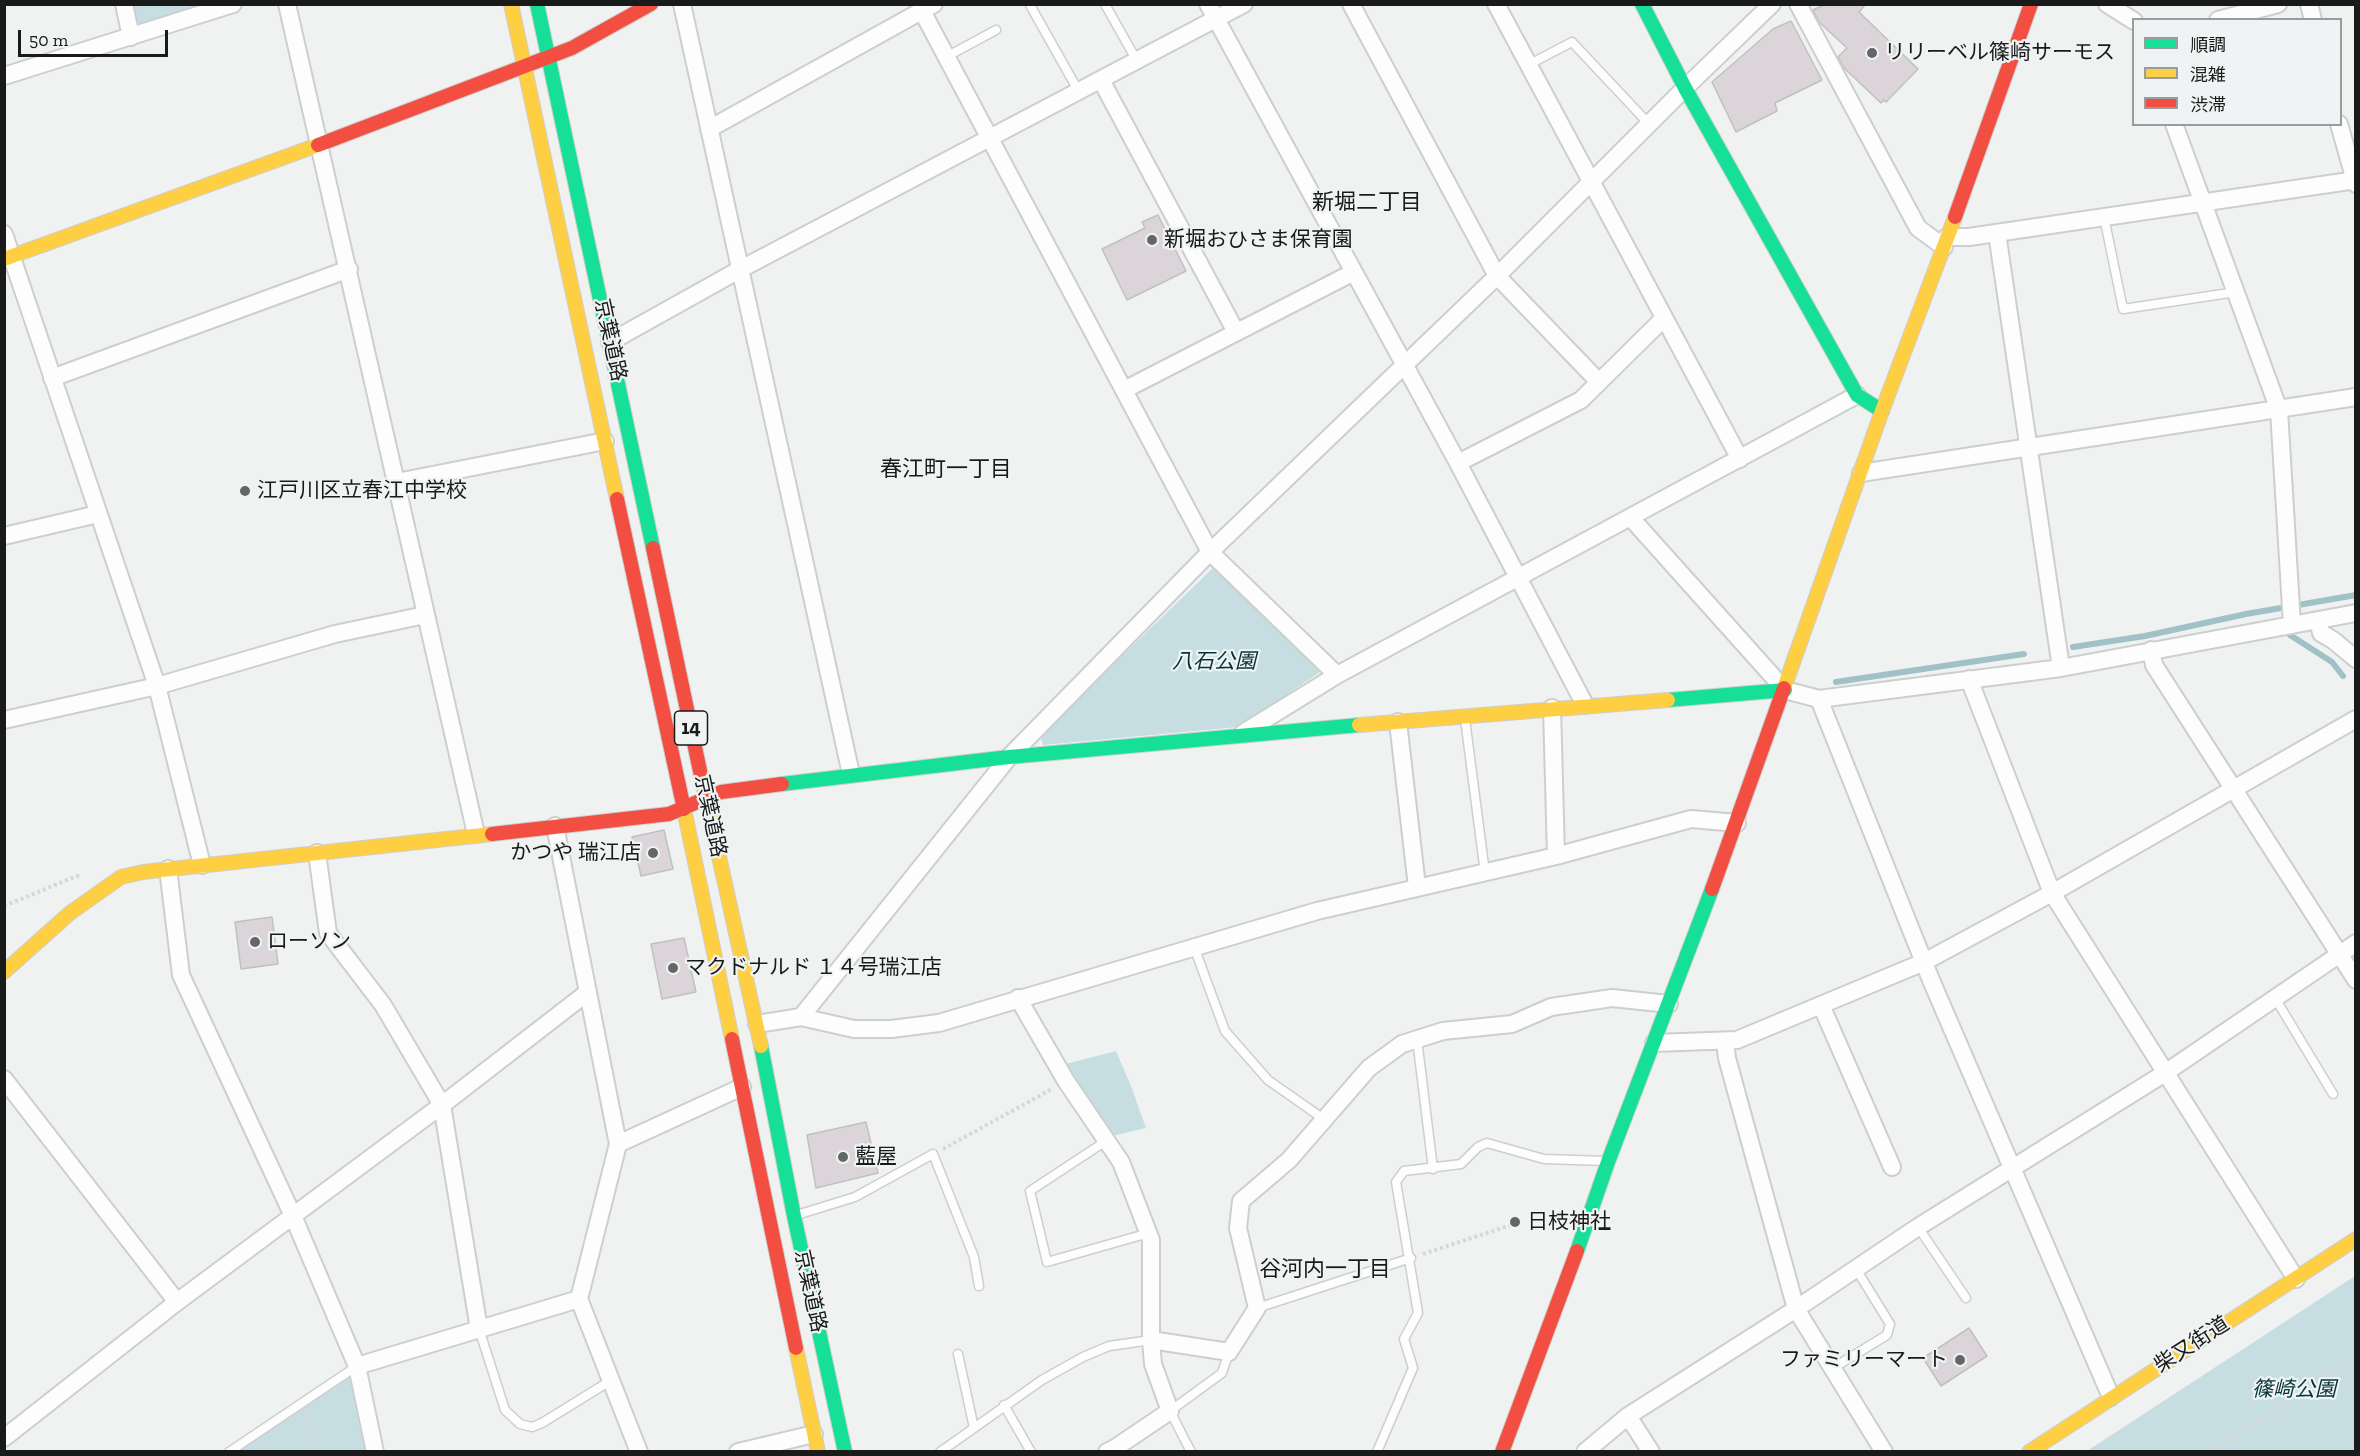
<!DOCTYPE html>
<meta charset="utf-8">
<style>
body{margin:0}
#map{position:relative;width:2360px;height:1456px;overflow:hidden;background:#f0f2f2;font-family:"Zilla Slab","Noto Sans JP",serif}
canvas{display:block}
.frame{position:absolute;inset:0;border:6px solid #191a1a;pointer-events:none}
.legend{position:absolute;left:2132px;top:18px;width:210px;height:108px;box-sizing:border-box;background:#eff3f3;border:2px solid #999c9c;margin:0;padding:8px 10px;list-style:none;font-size:18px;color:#191a1a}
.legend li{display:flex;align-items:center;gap:12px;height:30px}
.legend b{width:30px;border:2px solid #999c9c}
.scale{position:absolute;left:18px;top:30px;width:150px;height:27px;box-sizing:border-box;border:3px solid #191a1a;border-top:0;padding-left:8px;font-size:18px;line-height:21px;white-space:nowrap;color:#191a1a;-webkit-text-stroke:4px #eff3f3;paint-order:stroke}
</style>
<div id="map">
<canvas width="2360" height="1456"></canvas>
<div class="frame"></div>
<ul class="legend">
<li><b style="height:8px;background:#16e098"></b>順調</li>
<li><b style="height:8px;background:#ffcf43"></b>混雑</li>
<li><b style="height:8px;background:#f24e42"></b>渋滞</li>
</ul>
<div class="scale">50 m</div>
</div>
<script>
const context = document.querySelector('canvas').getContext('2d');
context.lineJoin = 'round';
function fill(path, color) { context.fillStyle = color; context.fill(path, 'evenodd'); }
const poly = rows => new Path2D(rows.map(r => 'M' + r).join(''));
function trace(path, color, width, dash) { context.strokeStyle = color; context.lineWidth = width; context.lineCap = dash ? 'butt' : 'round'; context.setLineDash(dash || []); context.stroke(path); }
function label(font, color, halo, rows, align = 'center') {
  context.font = font + ' "Zilla Slab","Noto Sans JP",serif'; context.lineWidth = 4.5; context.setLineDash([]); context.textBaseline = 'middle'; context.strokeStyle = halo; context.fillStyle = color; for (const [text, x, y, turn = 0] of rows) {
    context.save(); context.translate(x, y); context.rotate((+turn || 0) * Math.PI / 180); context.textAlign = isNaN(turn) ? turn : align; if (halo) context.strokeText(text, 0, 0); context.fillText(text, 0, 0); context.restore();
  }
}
const green = poly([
 [132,4,215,5,138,29],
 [1214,567,1320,672,1238,727,1043,745,1040,735],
 [1116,1051,1131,1086,1146,1128,1112,1136,1066,1064],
 [2355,1276,2355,1451,2087,1451],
 [353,1373,369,1451,237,1451]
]);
const stream = poly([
 [2290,635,2332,662,2343,676],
 [2073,647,2145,636,2246,614,2356,595],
 [1836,682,2024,654]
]);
const building = poly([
 [1826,4,1866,4,1859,12,1918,69,1886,102,1884,100,1881,103,1844,68,1838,57,1847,48,1819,22,1813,10,1826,4],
 [1791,21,1822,80,1775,103,1777,111,1736,132,1712,82,1773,29,1791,21],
 [1158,215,1186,271,1127,300,1102,249,1145,228,1142,222,1158,215],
 [664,830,673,869,641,876,632,837,664,830],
 [272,917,278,964,241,969,235,922,272,917],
 [684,938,696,992,662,999,651,944,684,938],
 [866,1122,878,1173,816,1188,807,1135,866,1122],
 [1969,1328,1987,1356,1941,1386,1923,1358,1969,1328]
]);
const path = poly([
 [4,906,77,876,81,877],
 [943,1149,1052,1089],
 [1423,1254,1511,1225],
 [304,1416,317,1440,315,1452],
 [2211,1452,2356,1357]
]);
const lane = poly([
 [1030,5,1079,92],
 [1106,6,1137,61],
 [946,57,996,30],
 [1528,65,1572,42,1649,124],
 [2104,217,2123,309,2236,292],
 [1465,719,1485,873],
 [1194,947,1225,1031,1268,1080,1325,1120],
 [2275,998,2333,1094],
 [1417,1039,1433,1169],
 [1106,1141,1030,1191,1047,1262,1149,1233],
 [800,1214,855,1197,933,1154,974,1257,979,1286],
 [1918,1227,1966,1298],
 [1257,1308,1411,1258],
 [479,1329,505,1410,520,1424,532,1427,542,1423,610,1381],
 [958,1354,974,1428],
 [1833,1368,1887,1335,1890,1324,1856,1269],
 [1004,1405,1031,1452],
 [229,1452,357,1366],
 [940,1452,1042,1380,1083,1357,1109,1346,1151,1340],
 [1191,1452,1170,1411,1222,1373,1229,1352],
 [1377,1452,1413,1368,1404,1339,1418,1313,1396,1182,1404,1171,1461,1164,1478,1147,1487,1143,1544,1159,1606,1161]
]);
const street = poly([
 [124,4,131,37],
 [287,4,476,834],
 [682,4,851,774],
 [1208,4,1458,463,1585,705],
 [1351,4,1497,276,1599,382],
 [1496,4,1740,459],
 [1798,4,1918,228,1944,247],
 [2107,4,2134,21],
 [2309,4,2313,20],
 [922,11,1210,552,1337,675],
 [2218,20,2278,4],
 [4,76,233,4],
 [1101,80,1236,332],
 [2174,124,2279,410,2292,625],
 [2339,124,2356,184],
 [709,129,934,4],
 [1997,233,2061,668],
 [4,234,157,686,202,865],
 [1947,237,1969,237,2356,180],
 [610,342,739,270,1244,4],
 [52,378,349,269],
 [1124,390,1354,272],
 [1458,463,1581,400,1663,319],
 [1861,473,2356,397],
 [397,482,605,441],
 [1631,518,1785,690,1819,699,2061,668,2356,613],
 [4,536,98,514],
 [2318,620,2321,633,2333,640,2356,659],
 [2151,650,2154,665,2356,980],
 [1969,679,2052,893,2296,1279],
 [1819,699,1931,980,2111,1397],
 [1552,708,1556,856],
 [4,720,157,686,335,634,425,615],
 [1398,722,1417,887],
 [1243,733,1337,675,1857,395],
 [317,853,328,933,383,1005,442,1105,479,1329],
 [168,869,181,975,293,1216,357,1366,375,1452],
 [1018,998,1066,1081,1121,1162,1151,1240,1151,1340,1153,1364,1170,1411,1115,1448,1107,1452],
 [1821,1005,1892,1167],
 [801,1017,854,1029,891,1029,939,1023,1317,911,1556,856,1691,819,1737,823],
 [757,1024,801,1017,1009,757,1210,552,1497,276,1685,88,1772,4],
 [1725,1042,1727,1058,1796,1309,1884,1452],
 [1654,1043,1737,1040,1924,962,2052,893,2356,719],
 [4,1079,177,1302],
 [618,1144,742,1087],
 [579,1299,639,1452],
 [1151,1340,1229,1352,1257,1308,1238,1228,1241,1201,1289,1160,1369,1068,1402,1044,1443,1031,1512,1024,1551,1007,1612,998,1669,1004],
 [357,1366,579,1299,618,1144,555,826],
 [1628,1416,1651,1452],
 [4,1438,177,1302,442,1105,588,992],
 [738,1452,814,1434],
 [1585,1452,1628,1416,1796,1309,1918,1227,2165,1073,2356,943]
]);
const fast = poly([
 [537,4,653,548],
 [1642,4,1685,88,1857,395,1882,411],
 [1668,700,1785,690],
 [782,784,1009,757,1359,725],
 [761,1046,794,1216,845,1452],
 [1577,1251,1608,1162,1712,889]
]);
const slow = poly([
 [511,4,617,499],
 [4,259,318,145],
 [1784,688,1882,411,1955,217],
 [1359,725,1668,700],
 [700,771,761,1046],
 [684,809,732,1039],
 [4,972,70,913,121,877,143,872,492,834],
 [796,1348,818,1452],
 [2029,1452,2356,1239]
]);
const jam = poly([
 [318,145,572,48,651,4],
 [1955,217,2031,4],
 [617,499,684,809],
 [653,548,700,771],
 [492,834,669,814,721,792,782,784],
 [1712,889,1784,688],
 [732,1039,796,1348],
 [1502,1452,1577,1251]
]);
const markers = [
 [1872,53,6,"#646666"],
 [1152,240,6,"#646666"],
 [245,491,6,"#646666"],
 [653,853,6,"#646666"],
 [255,942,6,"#646666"],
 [673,968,6,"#646666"],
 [843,1157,6,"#646666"],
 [1515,1222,6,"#646666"],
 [1960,1360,6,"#646666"]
];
const shields = [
 [691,728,33]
];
const shieldNames = [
 ["14",691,728]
];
const poiNames = [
 ["リリーベル篠崎サーモス",1884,53],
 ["新堀おひさま保育園",1164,240],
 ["江戸川区立春江中学校",257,491],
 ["かつや 瑞江店",641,853,"right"],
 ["ローソン",267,942],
 ["マクドナルド １４号瑞江店",685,968],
 ["藍屋",855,1157],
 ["日枝神社",1527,1222],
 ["ファミリーマート",1948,1360,"right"]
];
const streetNames = [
 ["京葉道路",610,340,78],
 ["京葉道路",710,816,78],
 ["京葉道路",810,1291,78],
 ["柴又街道",2192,1345,-33]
];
const parkNames = [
 ["八石公園",1214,662],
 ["篠崎公園",2294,1390]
];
const neighbourhoodNames = [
 ["新堀二丁目",1367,203],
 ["春江町一丁目",946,470],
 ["谷河内一丁目",1325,1270]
];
fill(green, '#c6dee1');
trace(stream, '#a0c2c6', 6);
fill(building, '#dbd5da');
trace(building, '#c0c0c1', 1.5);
trace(lane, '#cdcfcf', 11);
trace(street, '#cdcfcf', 20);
trace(fast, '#cdcfcf', 16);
trace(slow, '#cdcfcf', 16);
trace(jam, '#cdcfcf', 16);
trace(path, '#d6d8d8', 4, [3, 3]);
trace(lane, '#fdfdfd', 8);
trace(street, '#fdfdfd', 16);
trace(fast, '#16e098', 14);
trace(slow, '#ffcf43', 14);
trace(jam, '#f24e42', 14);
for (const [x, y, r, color] of markers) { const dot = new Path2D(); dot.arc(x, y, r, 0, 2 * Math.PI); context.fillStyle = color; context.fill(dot); trace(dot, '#eff3f3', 2); }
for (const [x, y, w] of shields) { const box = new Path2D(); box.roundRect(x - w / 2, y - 17, w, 34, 4.5); context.fillStyle = '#eff3f3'; context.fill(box); trace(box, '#191a1a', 1.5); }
label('bold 20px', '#191a1a', null, shieldNames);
label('21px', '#191a1a', '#eff3f3', poiNames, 'left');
label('21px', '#191a1a', '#eff3f3', streetNames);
label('italic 21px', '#033439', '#eff3f3', parkNames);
label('22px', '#191a1a', '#eff3f3', neighbourhoodNames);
</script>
